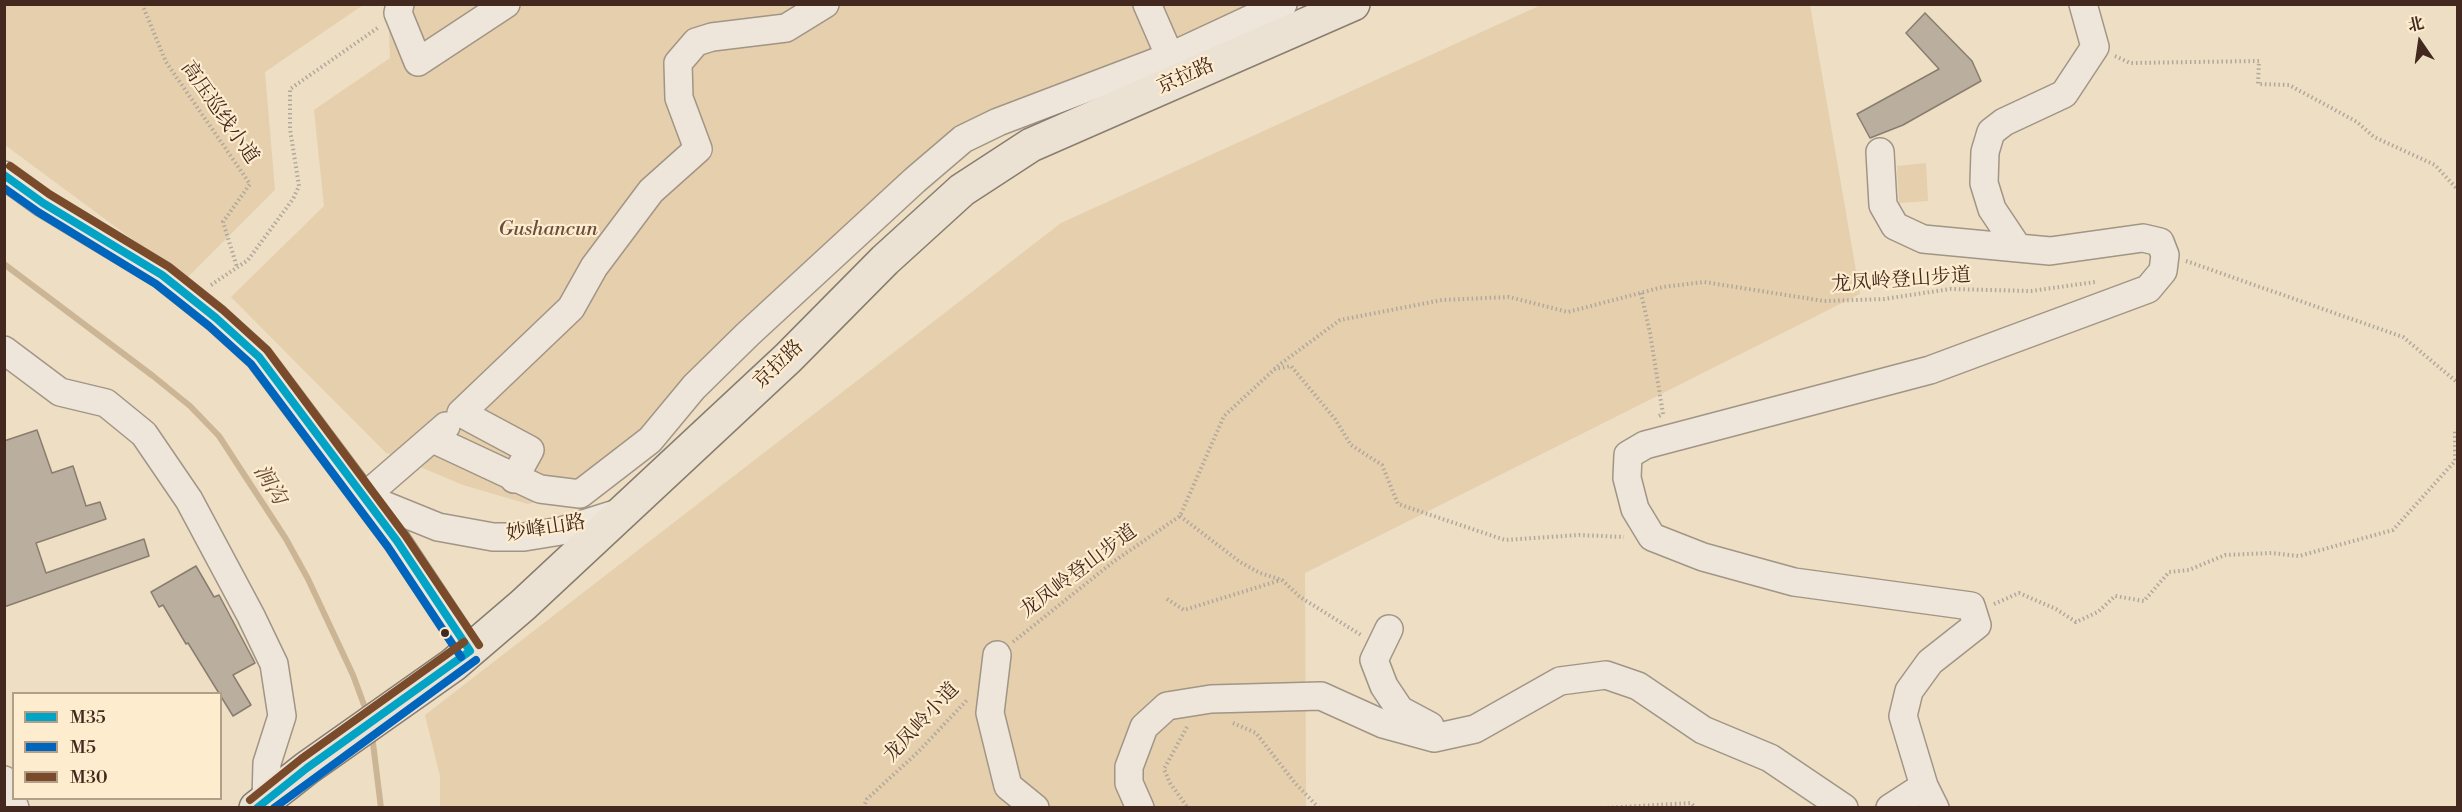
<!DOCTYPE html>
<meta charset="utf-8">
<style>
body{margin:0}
#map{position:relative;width:2462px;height:812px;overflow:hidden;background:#eddec4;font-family:"Libre Bodoni","Noto Serif SC",serif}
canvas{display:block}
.frame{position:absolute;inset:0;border:6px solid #42281e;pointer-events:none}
.legend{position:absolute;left:12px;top:692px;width:210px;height:108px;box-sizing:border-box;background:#feecce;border:2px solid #b39e88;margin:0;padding:8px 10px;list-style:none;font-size:18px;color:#42281e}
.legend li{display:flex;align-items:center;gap:12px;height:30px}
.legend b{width:30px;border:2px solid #b39e88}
.north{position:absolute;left:2390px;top:12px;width:60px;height:60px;-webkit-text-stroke:4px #feecce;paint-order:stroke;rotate:347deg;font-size:16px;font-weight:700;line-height:24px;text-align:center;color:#42281e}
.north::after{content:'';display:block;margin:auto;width:21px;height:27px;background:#42281e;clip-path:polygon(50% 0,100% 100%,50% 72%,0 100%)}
</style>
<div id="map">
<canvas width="2462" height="812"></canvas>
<div class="frame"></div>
<ul class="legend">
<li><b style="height:8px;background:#03a3c5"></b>M35</li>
<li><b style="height:8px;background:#0065bd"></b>M5</li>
<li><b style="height:8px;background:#7a4b2a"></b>M30</li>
</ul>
<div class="north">北</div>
</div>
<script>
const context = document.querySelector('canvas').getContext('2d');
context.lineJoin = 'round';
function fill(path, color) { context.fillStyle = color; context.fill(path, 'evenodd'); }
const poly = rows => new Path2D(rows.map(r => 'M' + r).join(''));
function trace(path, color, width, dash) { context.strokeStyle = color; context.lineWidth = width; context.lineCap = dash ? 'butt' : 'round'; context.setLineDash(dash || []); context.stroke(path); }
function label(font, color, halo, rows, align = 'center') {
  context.font = font + ' "Libre Bodoni","Noto Serif SC",serif'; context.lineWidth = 4.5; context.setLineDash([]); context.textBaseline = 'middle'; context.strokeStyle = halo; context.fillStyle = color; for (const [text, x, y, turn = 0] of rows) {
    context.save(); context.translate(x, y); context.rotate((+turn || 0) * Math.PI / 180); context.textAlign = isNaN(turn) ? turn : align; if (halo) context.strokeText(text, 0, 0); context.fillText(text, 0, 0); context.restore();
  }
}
const green = poly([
 [4,5,363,5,265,72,275,190,186,279,5,145],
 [388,5,1297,5,1243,31,977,141,603,480,528,504,463,485,385,452,231,297,324,206,314,110,390,58],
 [1541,5,1810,5,1860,294,1305,573,1306,807,440,807,440,776,425,715,1061,223],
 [1926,163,1928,201,1899,203,1897,166]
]);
const stream = poly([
 [4,264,153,376,190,406,219,436,286,539,308,579,353,675,367,713],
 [372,735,381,808]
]);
const building = poly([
 [1925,13,1972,61,1981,81,1903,125,1870,138,1857,114,1939,69,1906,33,1925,13],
 [37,430,52,473,73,466,86,506,100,502,106,519,36,543,46,573,144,539,149,556,4,607,4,441,37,430],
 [196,566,214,597,219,595,255,663,233,675,251,705,233,716,188,643,186,644,163,605,159,607,151,592,196,566]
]);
const path = poly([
 [142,4,166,62,250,184,223,222,237,267],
 [2115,56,2130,63,2259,61,2258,84,2289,85,2326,105,2357,122,2374,137,2435,165,2458,190],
 [2186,261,2403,337,2458,383],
 [211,285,248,260,293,199,299,186,290,129,290,89,379,27],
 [1641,293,1650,333,1663,414,1659,416],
 [1274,369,1291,366,1335,419,1351,445,1382,465,1398,504,1505,540,1579,535,1624,537],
 [1180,516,1240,562,1260,573,1282,580,1300,597,1361,635],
 [1167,599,1184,610,1281,580],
 [1994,604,2019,593,2056,609,2076,622,2098,612,2115,596,2144,601,2169,572,2189,570,2225,555,2272,553,2299,556,2393,530,2455,461,2455,431,2458,429],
 [1013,642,1113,562,1180,516,1224,416,1279,365,1340,320,1442,300,1509,297,1568,312,1663,287,1704,282,1824,301,1884,299,1950,289,2031,291,2095,282],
 [1233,723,1256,733,1295,783,1319,808],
 [1187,727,1164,769,1170,783,1188,808],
 [863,808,867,799,918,752,968,699],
 [1603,808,1691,803,1696,808]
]);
const minor = poly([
 [400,4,398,13,418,62,506,4],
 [1147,4,1177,73],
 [1880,152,1883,205,1895,226,1923,239,2018,248],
 [4,175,43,203,162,275,216,318,259,357,397,541,470,651],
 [4,350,60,392,106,403,144,434,189,500,251,616,274,664,282,716,267,763,266,800],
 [446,426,364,497,438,527,493,537,524,537,561,531,621,512],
 [433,439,540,489,580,494,650,440,694,387,748,334,915,180,963,139,998,122,1169,57,1283,4],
 [514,479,530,450,461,413,571,308,594,267,651,191,698,149,679,98,678,63,696,42,712,37,786,28,825,4],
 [1389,629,1374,660,1384,686,1400,710,1430,726],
 [997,655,990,713,1008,786,1035,808],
 [4,780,15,808],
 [1924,786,1935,808],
 [1140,808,1129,783,1129,767,1144,727,1167,706,1211,699,1321,696,1383,724,1434,738,1475,729,1560,681,1606,675,1638,686,1703,730,1770,758,1844,808],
 [1890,808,1924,786,1903,716,1909,691,1930,662,1977,625,1971,606,1794,582,1703,557,1652,537,1635,509,1627,478,1628,455,1645,445,1930,370,2148,289,2163,271,2165,255,2160,242,2143,238,2050,251,2018,248,1992,209,1984,183,1985,152,1991,132,2004,122,2064,94,2095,47,2083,4]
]);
const highway = poly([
 [256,808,307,768,453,665,523,605,788,358,885,260,962,190,1031,145,1353,4]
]);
const bus1 = poly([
 [4,175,43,203,162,275,216,318,259,357,397,541,470,651],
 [257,808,307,768,470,651]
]);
const bus2 = poly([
 [4,188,38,212,156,284,209,326,251,364,388,547,461,657],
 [274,808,476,660]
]);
const bus3 = poly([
 [10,166,49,194,169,267,223,310,267,350,405,535,479,645],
 [250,800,301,759,464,642]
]);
const markers = [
 [445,633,5,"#42281e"]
];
const streetNames = [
 ["京拉路",1186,77,-24],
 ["高压巡线小道",219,113,55],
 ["龙凤岭登山步道",1901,281,-4],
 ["京拉路",779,365,-44],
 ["妙峰山路",546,529,-9],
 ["龙凤岭登山步道",1079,572,-37],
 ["龙凤岭小道",922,723,-47]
];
const parkNames = [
 ["Gushancun",548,230]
];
const waterNames = [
 ["涧沟",269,485,58]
];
fill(green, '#e5cfad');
trace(stream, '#ccb594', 6);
fill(building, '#baaf9e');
trace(building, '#887d6f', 1.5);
trace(minor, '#a19585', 30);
trace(highway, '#887d6f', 36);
trace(path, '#b0a89d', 4, [1.5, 3]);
trace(minor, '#eee6da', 27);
trace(highway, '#ebe2d3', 33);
trace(bus1, '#03a3c5', 8);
trace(bus2, '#0065bd', 8);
trace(bus3, '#7a4b2a', 8);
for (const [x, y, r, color] of markers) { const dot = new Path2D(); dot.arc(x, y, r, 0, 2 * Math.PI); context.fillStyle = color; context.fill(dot); trace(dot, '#feecce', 2); }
label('20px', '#42281e', '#feecce', streetNames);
label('italic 20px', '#694e3d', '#feecce', parkNames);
label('italic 21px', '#674d3b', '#feecce', waterNames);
</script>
